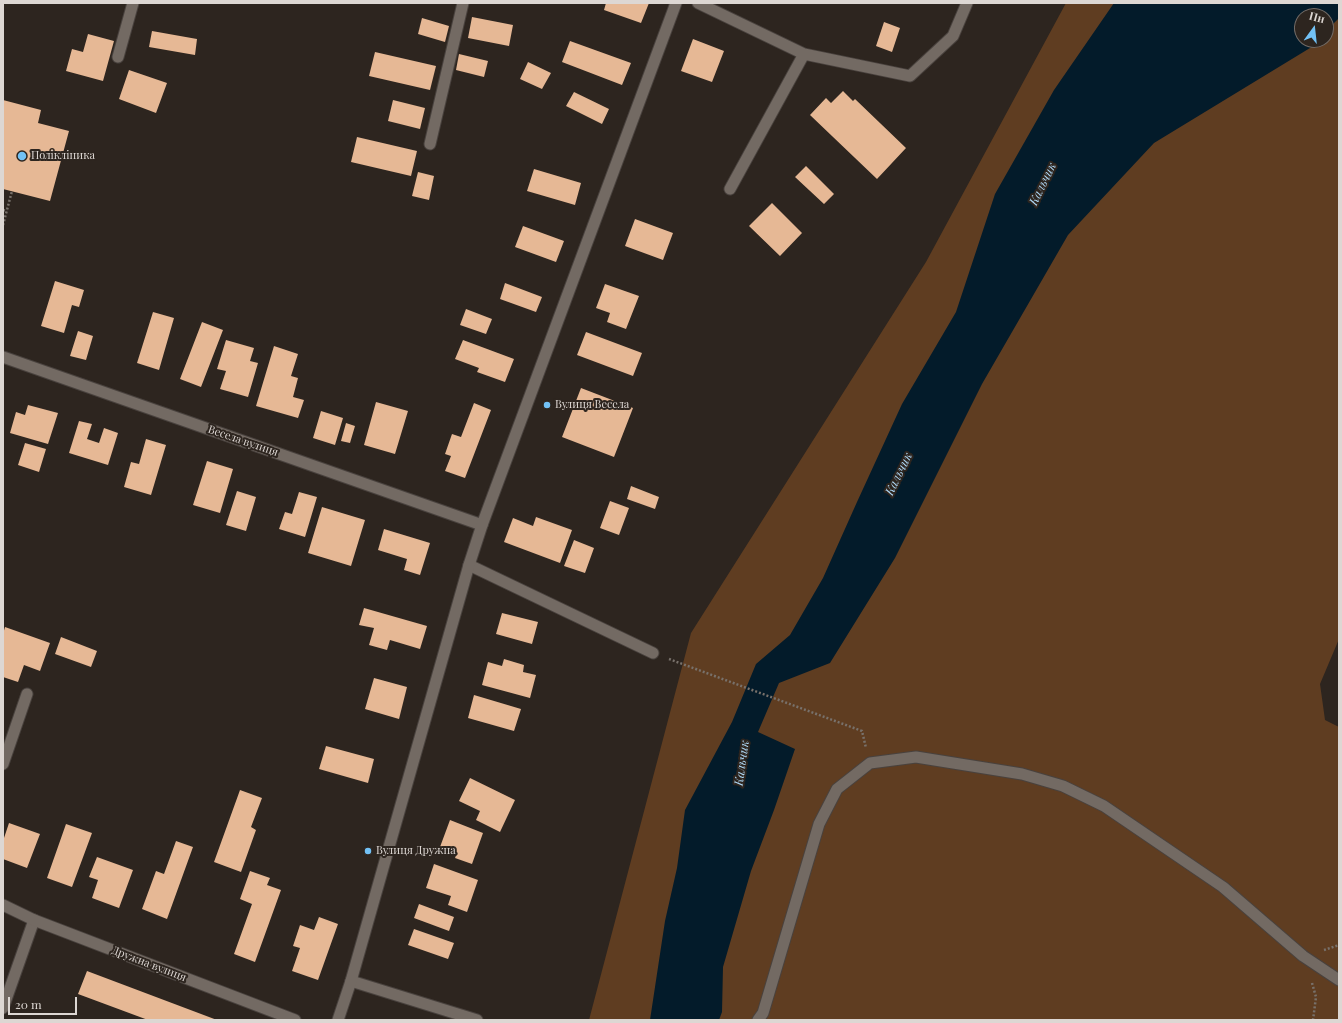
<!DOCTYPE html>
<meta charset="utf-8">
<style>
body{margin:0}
#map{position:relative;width:1342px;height:1023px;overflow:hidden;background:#2d251f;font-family:"Playfair Display",serif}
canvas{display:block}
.frame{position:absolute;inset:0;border:4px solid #ddd7d3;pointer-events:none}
.north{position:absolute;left:1294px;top:8px;width:40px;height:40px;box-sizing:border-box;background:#2d251f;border:1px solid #736c67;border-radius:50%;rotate:15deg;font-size:11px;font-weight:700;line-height:16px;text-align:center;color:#ddd7d3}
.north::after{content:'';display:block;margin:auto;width:14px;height:18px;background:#72c1f5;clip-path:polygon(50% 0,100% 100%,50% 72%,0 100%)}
.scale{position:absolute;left:8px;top:997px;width:69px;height:18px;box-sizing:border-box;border:2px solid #ddd7d3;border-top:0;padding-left:5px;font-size:12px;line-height:14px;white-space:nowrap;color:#ddd7d3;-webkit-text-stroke:3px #2d251f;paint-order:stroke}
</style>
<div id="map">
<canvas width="1342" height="1023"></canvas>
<div class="frame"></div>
<div class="north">Пн</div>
<div class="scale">20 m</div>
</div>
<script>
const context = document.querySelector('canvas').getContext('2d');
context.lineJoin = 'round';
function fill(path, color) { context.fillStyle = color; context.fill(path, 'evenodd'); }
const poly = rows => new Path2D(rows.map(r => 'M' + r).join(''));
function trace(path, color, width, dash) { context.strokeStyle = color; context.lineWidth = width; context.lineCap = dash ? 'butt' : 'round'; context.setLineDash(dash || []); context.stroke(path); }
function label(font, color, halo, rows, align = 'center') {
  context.font = font + ' "Playfair Display",serif'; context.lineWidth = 4; context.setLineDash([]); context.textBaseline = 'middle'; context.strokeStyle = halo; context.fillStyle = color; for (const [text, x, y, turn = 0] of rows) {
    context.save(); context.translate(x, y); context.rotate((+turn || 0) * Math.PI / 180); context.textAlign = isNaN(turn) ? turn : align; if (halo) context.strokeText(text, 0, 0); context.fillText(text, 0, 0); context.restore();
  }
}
const green = poly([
 [1066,3,1339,3,1339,639,1320,684,1325,720,1339,727,1339,1020,589,1020,691,633,926,262],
 [1302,16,1326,16,1326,40,1302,40]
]);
const water = poly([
 [1114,3,1339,3,1339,18,1326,31,1326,16,1302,16,1302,40,1318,40,1310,48,1154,143,1068,235,982,384,895,558,830,663,779,683,758,732,795,749,774,810,751,871,723,967,722,1012,719,1020,650,1020,665,921,677,868,685,810,732,722,756,664,790,635,823,578,857,502,902,404,956,312,995,194,1054,90]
]);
const building = poly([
 [606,3,649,3,641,23,604,10],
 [472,17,513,25,509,46,468,38],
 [422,18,449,26,445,42,418,34],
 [884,22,900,28,892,52,876,46],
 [152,31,197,39,195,55,149,47],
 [88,34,114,41,103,81,66,71,72,49,83,52],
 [693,39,724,51,712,82,681,71],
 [570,41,631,63,622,85,562,62],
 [375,52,436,66,430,90,369,76],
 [459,54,488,61,484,77,456,70],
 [528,62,551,73,542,89,520,79],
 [129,70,167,83,156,113,119,99],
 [843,91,853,101,855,99,906,148,877,179,810,115,826,98,831,103],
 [574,92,609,109,602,124,566,106],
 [3,100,41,110,38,123,69,131,50,201,3,189],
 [393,100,425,108,420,129,388,121],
 [357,137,417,151,411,176,351,162],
 [806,166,834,194,824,204,795,177],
 [534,169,581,183,575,205,527,191],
 [418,172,434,176,429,200,412,196],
 [772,203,802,233,780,256,749,226],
 [635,219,673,233,663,260,625,246],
 [523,226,564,241,556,262,515,247],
 [55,281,84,290,79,307,72,305,64,333,41,326],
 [505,283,542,297,536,312,500,299],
 [605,284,639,296,626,329,607,322,610,313,596,308],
 [466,309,492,319,486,334,460,325],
 [153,312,174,318,159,370,137,363],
 [202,322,223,330,201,387,180,379],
 [78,331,93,336,86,360,70,356],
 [586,332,642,353,633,376,577,355],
 [226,340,254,348,250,361,258,363,248,397,220,389,226,371,217,369],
 [463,340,514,359,505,382,477,372,479,368,455,359],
 [274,346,298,354,291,376,298,378,293,397,304,400,298,418,256,406],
 [581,388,633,408,614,457,562,437],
 [376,402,408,411,395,454,364,445],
 [474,403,491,410,465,478,445,471,451,456,445,454,452,434,461,437],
 [28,405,58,413,48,444,10,433,16,412,25,415],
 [321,411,343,418,335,445,313,438],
 [79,421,92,424,87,439,99,443,104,428,118,433,108,465,69,453],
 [346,423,355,426,350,443,341,441],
 [146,439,166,445,151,495,124,487,131,462,139,464],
 [25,443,46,449,39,472,18,465],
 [207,461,233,469,220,513,193,505],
 [631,486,659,497,655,509,627,499],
 [237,491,256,497,246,531,226,525],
 [299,492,317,497,305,537,279,529,285,512,292,514],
 [610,501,629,508,619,535,600,528],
 [322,507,365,520,351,566,308,553],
 [536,517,572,530,560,563,504,542,513,518,533,526],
 [384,529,430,543,420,575,404,570,407,559,378,550],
 [574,540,594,548,585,573,564,566],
 [364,608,427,626,420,649,390,640,387,650,369,645,374,628,359,625],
 [502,613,538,622,532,644,496,634],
 [5,627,50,643,40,671,24,665,18,682,3,677,3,634],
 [61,637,97,651,91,667,55,654],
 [504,659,524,665,523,672,536,675,530,698,482,685,488,662,502,666],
 [374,678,407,687,399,719,365,709],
 [474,695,521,709,514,731,468,718],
 [326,746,374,759,368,783,319,769],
 [470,778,515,800,500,832,476,820,480,811,459,801],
 [240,790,262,798,251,827,256,830,241,872,214,862],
 [450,820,483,833,472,864,455,858,457,853,440,847],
 [9,823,40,834,27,868,3,859,3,841],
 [66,824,92,833,72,887,47,878],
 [176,841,193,847,167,919,142,909,156,871,164,874],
 [97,857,133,870,119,908,92,898,98,880,89,877],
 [434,864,478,880,467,912,448,905,451,896,426,888],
 [250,871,270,878,267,885,281,890,255,962,234,954,252,904,240,899],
 [419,904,454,917,449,931,414,918],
 [319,917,338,924,318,980,292,971,300,948,293,946,300,925,314,930],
 [414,929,454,943,448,959,408,945],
 [87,971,217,1020,148,1020,78,994]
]);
const path = poly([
 [3,210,7,211],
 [3,225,12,191],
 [669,659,862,731,866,748],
 [1324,950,1339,945],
 [1312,983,1316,997,1313,1020]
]);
const service = poly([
 [698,3,804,54,910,76,953,36,967,3],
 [118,57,133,3],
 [430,144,463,3],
 [730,189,804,54],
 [3,764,27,694],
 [3,1008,34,920]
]);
const minor = poly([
 [3,357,482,525],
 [469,565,653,653],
 [3,905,34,920,295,1020],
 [351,981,477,1020],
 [758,1020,763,1013,819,824,837,789,870,763,916,757,1022,774,1063,786,1104,806,1223,887,1303,956,1339,980]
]);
const tertiary = poly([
 [338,1020,351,981,469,565,482,525,676,3]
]);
const markers = [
 [22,156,5,"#72c1f5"],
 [547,405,4,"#72c1f5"],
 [368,851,4,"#72c1f5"]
];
const poiNames = [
 ["Полікліника",31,156],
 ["Вулиця Весела",555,405],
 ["Вулиця Дружна",376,851]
];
const streetNames = [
 ["Весела вулиця",243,441,19],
 ["Дружна вулиця",149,964,21]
];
const waterNames = [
 ["Кальчик",1043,184,-64],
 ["Кальчик",899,474,-64],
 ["Кальчик",742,763,-82]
];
fill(green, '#5f3d21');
fill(water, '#031b2a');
fill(building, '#e6b895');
trace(service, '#49423e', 13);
trace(minor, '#49423e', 13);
trace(tertiary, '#49423e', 13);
trace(path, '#78716b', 2.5, [2, 2]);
trace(service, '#736a63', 11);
trace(minor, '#736a63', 11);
trace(tertiary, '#736a63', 11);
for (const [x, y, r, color] of markers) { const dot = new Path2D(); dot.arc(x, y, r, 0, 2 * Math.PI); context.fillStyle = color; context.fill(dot); trace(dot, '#2d251f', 1.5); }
label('11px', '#ddd7d3', '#2d251f', poiNames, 'left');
label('11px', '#ddd7d3', '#2d251f', streetNames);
label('italic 12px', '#afd9f7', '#2d251f', waterNames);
</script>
